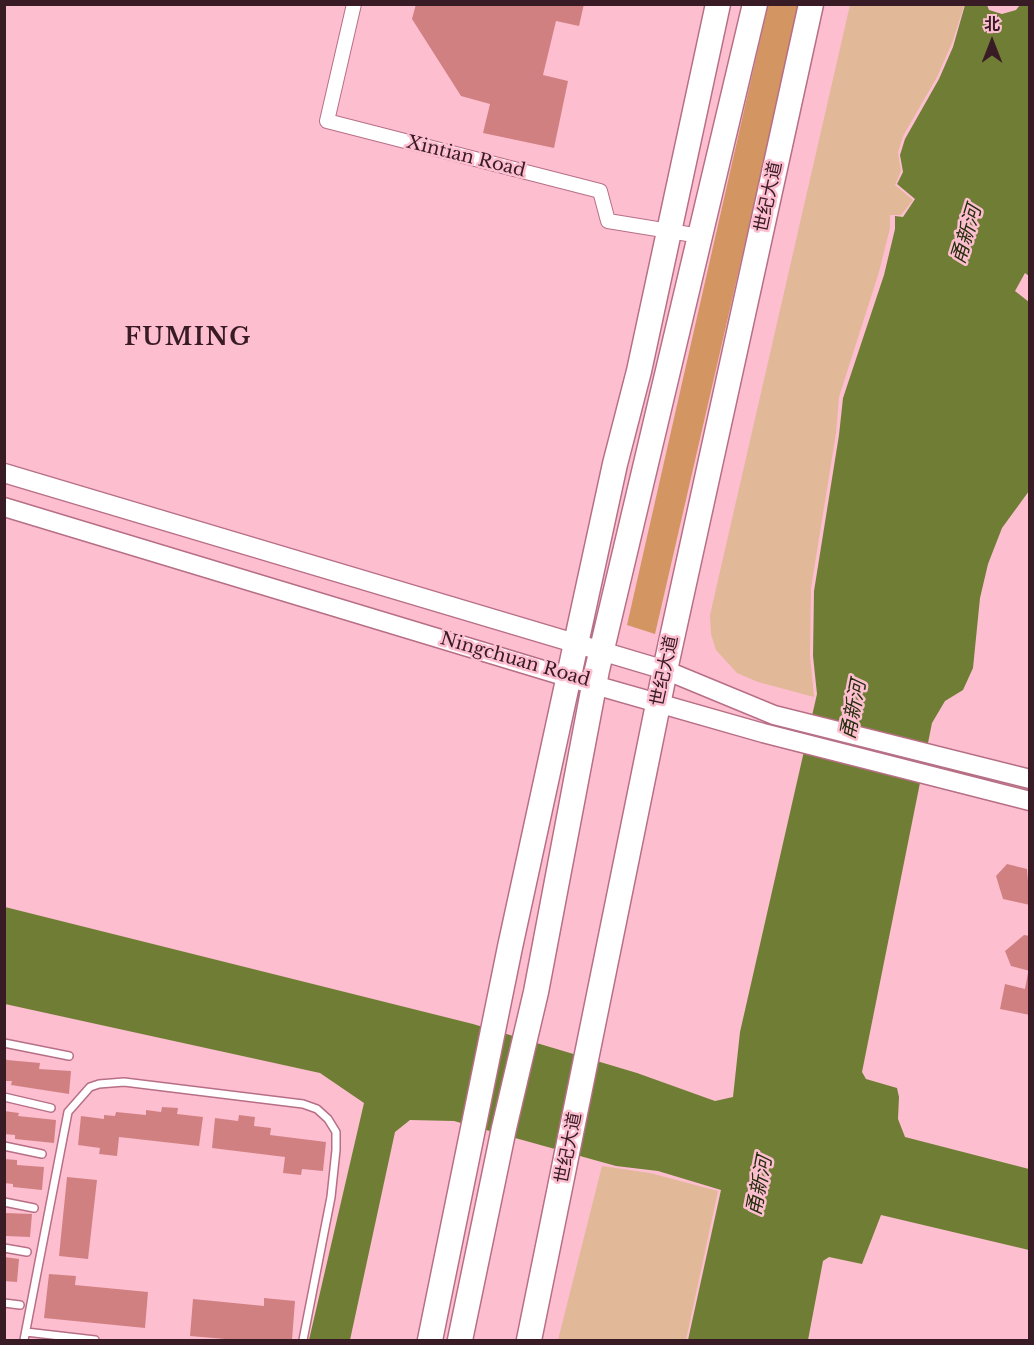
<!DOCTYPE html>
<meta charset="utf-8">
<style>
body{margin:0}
#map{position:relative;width:1034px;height:1345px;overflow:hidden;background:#fdbed0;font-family:"Libre Baskerville","Noto Sans SC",serif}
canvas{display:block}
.frame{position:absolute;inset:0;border:6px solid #381b25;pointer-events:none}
.north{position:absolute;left:962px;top:12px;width:60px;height:60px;-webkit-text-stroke:4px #fdbed0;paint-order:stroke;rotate:0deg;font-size:16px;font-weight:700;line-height:24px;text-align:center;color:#381b25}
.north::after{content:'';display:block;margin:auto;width:21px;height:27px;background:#381b25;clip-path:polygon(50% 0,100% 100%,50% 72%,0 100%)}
</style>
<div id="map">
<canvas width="1034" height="1345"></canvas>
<div class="frame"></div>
<div class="north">北</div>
</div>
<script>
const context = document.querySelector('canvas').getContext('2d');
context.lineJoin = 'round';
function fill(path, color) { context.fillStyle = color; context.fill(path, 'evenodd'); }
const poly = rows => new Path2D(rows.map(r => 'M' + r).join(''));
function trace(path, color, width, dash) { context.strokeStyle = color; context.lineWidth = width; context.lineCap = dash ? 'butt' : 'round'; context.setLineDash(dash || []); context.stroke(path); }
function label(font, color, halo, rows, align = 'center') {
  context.font = font + ' "Libre Baskerville","Noto Sans SC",serif'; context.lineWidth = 5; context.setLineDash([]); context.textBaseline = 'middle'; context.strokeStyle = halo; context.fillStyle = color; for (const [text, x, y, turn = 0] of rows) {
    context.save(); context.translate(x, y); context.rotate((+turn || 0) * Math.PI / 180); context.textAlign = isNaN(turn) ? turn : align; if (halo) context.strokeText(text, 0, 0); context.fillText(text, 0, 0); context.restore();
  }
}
const green = poly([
 [850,5,964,6,952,43,937,77,903,136,898,153,901,171,895,185,913,200,901,215,890,215,890,228,879,272,839,397,836,433,811,588,810,656,814,697,758,682,737,673,716,650,711,634,710,615],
 [602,1166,650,1173,718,1191,686,1340,558,1340]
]);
const forest = poly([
 [768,5,800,5,655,634,627,625]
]);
const water = poly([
 [965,5,987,5,989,10,1002,14,1016,10,1020,5,1029,5,1029,276,1025,273,1015,291,1029,302,1029,491,1002,528,988,564,980,598,973,668,963,690,945,701,932,723,862,1072,866,1079,897,1088,899,1097,898,1119,905,1137,1029,1169,1029,1250,881,1215,862,1264,829,1257,823,1261,808,1340,688,1340,721,1190,658,1171,616,1166,454,1121,410,1120,395,1132,350,1340,309,1340,364,1103,320,1073,5,1004,5,907,473,1024,637,1073,715,1101,733,1097,740,1032,817,694,813,656,814,591,839,435,843,398,884,275,895,229,895,216,903,217,915,199,897,184,903,172,900,155,905,139,939,79,953,47]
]);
const building = poly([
 [416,4,584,4,579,26,556,21,543,75,568,81,554,148,483,133,490,104,461,96,412,19],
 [1007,864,1027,869,1030,905,1003,899,996,876],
 [1024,935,1030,936,1030,971,1011,966,1005,951],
 [1028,973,1030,1015,1000,1009,1005,984,1025,989],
 [4,1057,7,1060,40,1063,39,1069,71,1071,69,1094,11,1085,12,1081,5,1081],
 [162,1107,178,1108,177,1114,203,1117,199,1146,119,1137,117,1156,99,1154,100,1148,78,1145,81,1116,104,1119,104,1115,115,1116,116,1112,146,1115,146,1110,161,1112],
 [4,1111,19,1113,18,1116,56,1120,54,1143,15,1139,15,1135,4,1134],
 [239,1115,255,1117,254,1126,271,1128,270,1135,326,1142,323,1171,302,1169,301,1175,283,1173,285,1157,212,1148,215,1118,238,1121],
 [4,1159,17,1160,17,1165,44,1167,42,1190,13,1187,13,1184,4,1183],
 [67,1177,97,1180,88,1259,59,1256],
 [5,1213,32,1214,30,1237,5,1236],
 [4,1257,19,1259,17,1282,4,1281],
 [49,1274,76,1276,75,1285,148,1292,145,1328,44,1318],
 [264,1298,295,1301,292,1340,237,1340,190,1336,193,1299,264,1306]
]);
const lane = poly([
 [4,1043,69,1056],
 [4,1097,51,1108],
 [4,1146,42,1154],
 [4,1202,34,1208],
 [4,1248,27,1252],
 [4,1303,20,1305],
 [26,1332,95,1340],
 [24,1340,68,1112,90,1087,99,1084,124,1082,303,1104,317,1109,328,1119,336,1132,336,1150,331,1197,303,1340]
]);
const street = poly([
 [354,4,327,121,600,191,608,221,700,236]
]);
const secondary = poly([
 [4,473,665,670,774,715,1030,779],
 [4,507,570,678,763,733,1030,801]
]);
const highway = poly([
 [430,1340,510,947,615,464,639,371,718,4],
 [460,1340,504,1128,536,992,597,670,755,4],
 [529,1340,665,670,811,4]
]);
const streetNames = [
 ["Xintian Road",466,157,14],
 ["世纪大道",769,197,-78],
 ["Ningchuan Road",515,660,16],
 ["世纪大道",665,671,-78],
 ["世纪大道",569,1148,-79]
];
const waterNames = [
 ["甬新河",967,235,-73],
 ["甬新河",854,710,-79],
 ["甬新河",760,1186,-79]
];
const districtNames = [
 ["FUMING",188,338]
];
fill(green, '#e1b898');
fill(forest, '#d39562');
fill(water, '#6f7e34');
fill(building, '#d18081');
trace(lane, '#b76f86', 10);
trace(street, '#b76f86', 16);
trace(secondary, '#b76f86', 21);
trace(highway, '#b76f86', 27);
trace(lane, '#fff', 7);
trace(street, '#fff', 14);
trace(secondary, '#fff', 18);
trace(highway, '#fff', 24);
label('18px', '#381b25', '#fdbed0', streetNames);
label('italic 20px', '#272e0e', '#fdbed0', waterNames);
context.letterSpacing = '1.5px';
label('bold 24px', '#381b25', '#fdbed0', districtNames);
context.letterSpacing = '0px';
</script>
